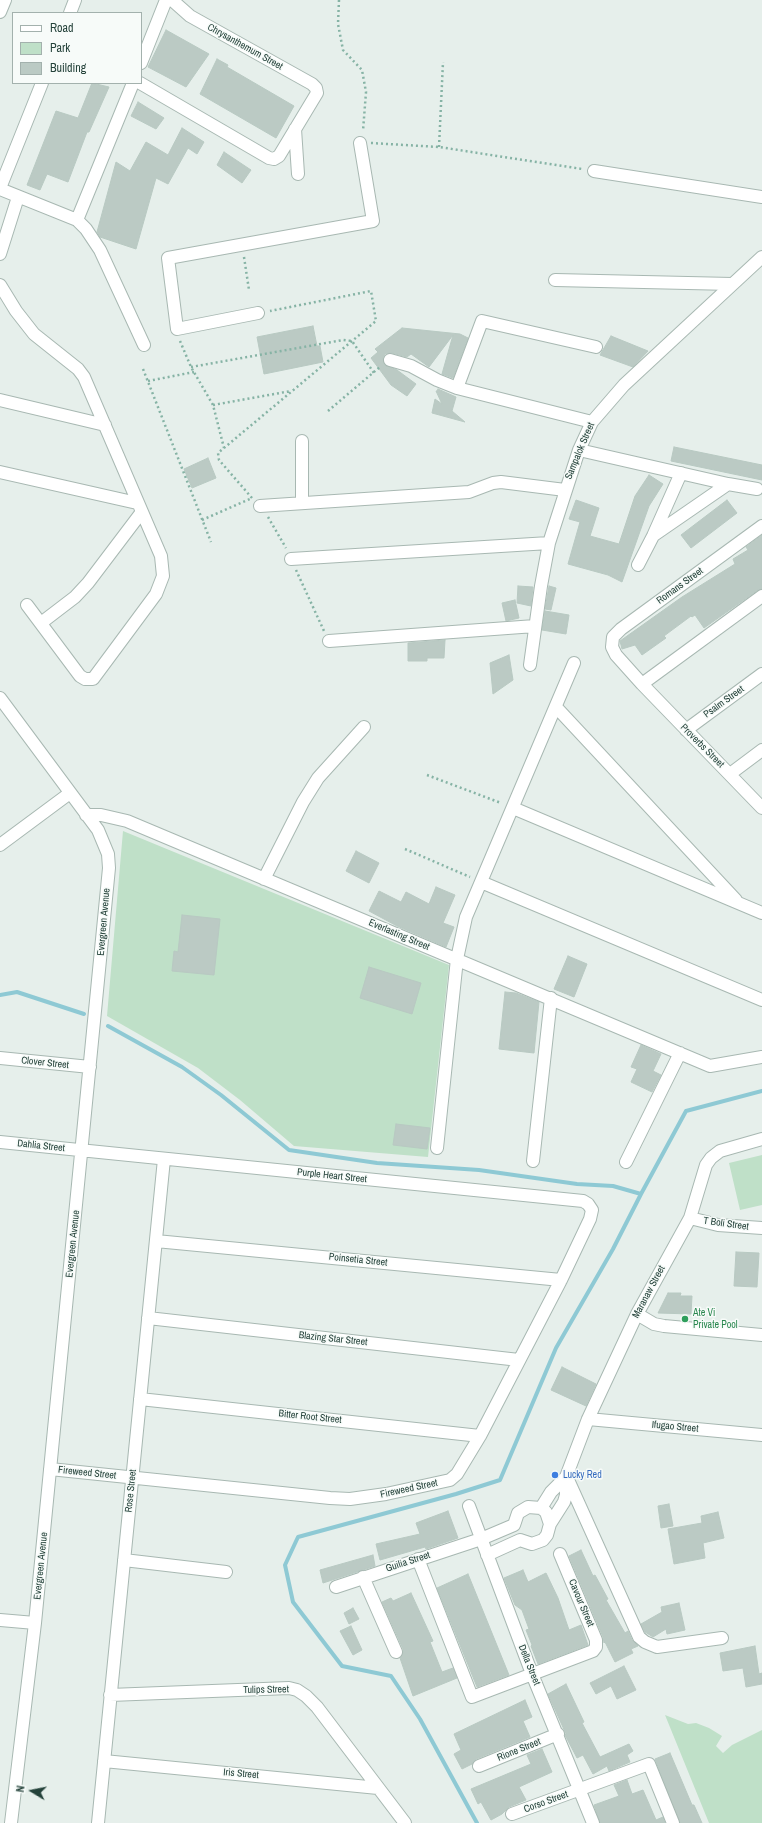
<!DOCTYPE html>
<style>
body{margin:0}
#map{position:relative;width:762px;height:1823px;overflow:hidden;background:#e6efeb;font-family:"Archivo Narrow",sans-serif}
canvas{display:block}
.legend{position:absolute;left:12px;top:12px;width:130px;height:72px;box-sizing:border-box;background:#f7fbf9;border:1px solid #a3b1ad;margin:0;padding:5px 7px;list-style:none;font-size:12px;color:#24423a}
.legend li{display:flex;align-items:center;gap:8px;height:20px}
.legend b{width:20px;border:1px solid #a3b1ad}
.north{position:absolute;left:12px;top:1771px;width:40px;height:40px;-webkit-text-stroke:3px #f7fbf9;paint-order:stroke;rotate:280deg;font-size:11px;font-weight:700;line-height:16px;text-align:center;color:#24423a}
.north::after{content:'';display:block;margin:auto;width:14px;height:18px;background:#24423a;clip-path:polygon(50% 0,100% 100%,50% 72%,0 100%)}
</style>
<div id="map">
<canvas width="762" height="1823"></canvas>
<ul class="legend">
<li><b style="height:5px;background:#fff"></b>Road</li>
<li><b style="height:11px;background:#bfe0c8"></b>Park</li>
<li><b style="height:11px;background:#bbcac4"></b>Building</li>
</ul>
<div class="north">N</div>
</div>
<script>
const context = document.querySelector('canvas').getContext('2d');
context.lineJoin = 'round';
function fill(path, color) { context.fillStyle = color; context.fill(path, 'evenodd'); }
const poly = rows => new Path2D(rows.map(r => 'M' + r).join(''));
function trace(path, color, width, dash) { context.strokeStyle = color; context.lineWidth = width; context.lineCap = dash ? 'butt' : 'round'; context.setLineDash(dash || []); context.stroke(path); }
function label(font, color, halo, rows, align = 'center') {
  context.font = font + ' "Archivo Narrow",sans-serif'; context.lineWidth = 3; context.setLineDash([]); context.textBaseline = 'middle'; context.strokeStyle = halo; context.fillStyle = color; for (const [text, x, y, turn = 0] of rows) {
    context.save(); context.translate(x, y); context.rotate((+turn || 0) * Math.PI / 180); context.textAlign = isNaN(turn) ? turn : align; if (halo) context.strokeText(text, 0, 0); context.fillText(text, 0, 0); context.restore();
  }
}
const green = poly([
 [123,831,449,965,428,1157,294,1146,240,1100,198,1068,107,1016],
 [762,1155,762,1205,740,1210,729,1163],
 [665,1715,688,1724,696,1723,709,1728,722,1736,716,1746,723,1753,732,1745,762,1730,762,1823,709,1823]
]);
const stream = poly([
 [0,995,17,992,84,1014],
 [108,1026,182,1067,221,1095,289,1150,377,1163,479,1170,577,1184,613,1186,641,1194],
 [477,1823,420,1719,391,1676,342,1666,293,1602,285,1565,298,1537,456,1494,500,1480,556,1348,613,1249,641,1194,686,1111,762,1091]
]);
const building = poly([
 [166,30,209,54,186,87,148,67,166,30],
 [217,59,228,65,227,67,294,106,276,138,200,94,217,59],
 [92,83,109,87,89,132,87,132,68,182,47,174,40,190,27,185,56,111,78,118,92,83],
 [138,102,164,118,156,129,131,116,138,102],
 [182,128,204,142,197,154,188,148,168,184,156,178,136,249,100,237,97,232,116,162,130,171,146,142,168,155,182,128],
 [224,152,251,170,242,183,217,165,224,152],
 [313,326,317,346,320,346,323,362,264,374,257,337,313,326],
 [402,328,460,334,468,338,453,378,442,374,453,335,429,367,411,354,407,357,392,353,385,354,383,358,385,365,397,370,416,384,407,396,391,385,371,358,378,352,375,349,402,328],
 [611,336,648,351,633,367,600,355,611,336],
 [438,389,456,397,452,411,465,422,432,413,435,399,442,404,436,391,437,391,438,389],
 [674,447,762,465,762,480,671,461,674,447],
 [208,458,216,478,192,488,184,469,208,458],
 [649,475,663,484,649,506,622,582,608,575,568,564,580,522,569,519,576,500,599,508,590,536,619,544,635,496,649,475],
 [727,500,737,513,691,548,681,535,727,500],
 [762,535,762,589,758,590,704,628,695,615,692,617,691,616,664,636,666,638,642,655,635,645,622,649,620,641,682,597,735,564,733,559,748,550,746,547,762,535],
 [518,586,533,587,531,606,517,603,518,586],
 [549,586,556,588,551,610,545,609,549,586],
 [515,600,519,618,506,621,502,603,515,600],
 [545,611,569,615,566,634,542,630,545,611],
 [445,640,444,658,427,658,427,661,408,661,408,643,445,640],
 [509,655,513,680,493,694,490,663,509,655],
 [356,851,379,863,369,883,346,871,356,851],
 [436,887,455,895,443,923,454,927,446,947,397,926,369,911,379,891,401,902,406,892,429,904,436,887],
 [182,915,220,919,214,975,172,971,174,951,178,952,182,915],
 [568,956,587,964,574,997,554,989,568,956],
 [369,967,421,983,412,1014,360,998,369,967],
 [505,992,516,993,539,1002,534,1053,499,1049,505,992],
 [641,1045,661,1054,653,1071,661,1075,652,1092,631,1082,637,1069,631,1067,641,1045],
 [396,1124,430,1128,427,1149,393,1145,396,1124],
 [736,1252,759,1253,757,1287,734,1286,736,1252],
 [668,1293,681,1293,680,1296,692,1296,691,1314,658,1313,668,1293],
 [562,1367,596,1384,586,1406,551,1390,562,1367],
 [669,1504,673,1526,661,1528,658,1506,669,1504],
 [448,1511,458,1538,426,1549,425,1547,380,1560,376,1544,420,1534,416,1523,448,1511],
 [718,1512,724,1538,703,1543,705,1558,674,1564,668,1529,702,1523,701,1516,718,1512],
 [581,1550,593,1576,595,1575,601,1586,608,1599,606,1600,625,1633,628,1631,632,1640,638,1646,631,1649,633,1653,615,1662,605,1642,604,1643,603,1637,569,1556,581,1550],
 [373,1555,375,1566,323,1583,320,1570,373,1555],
 [523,1570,528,1582,546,1573,558,1598,569,1630,581,1625,588,1645,538,1664,531,1646,532,1645,526,1630,529,1629,522,1610,515,1605,504,1578,523,1570],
 [468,1574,509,1675,477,1687,437,1588,468,1574],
 [411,1593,433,1641,430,1642,442,1672,453,1668,457,1678,413,1696,400,1658,403,1653,403,1649,382,1602,391,1598,393,1601,411,1593],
 [679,1603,685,1630,667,1634,666,1629,653,1637,645,1632,641,1624,662,1612,661,1607,679,1603],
 [353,1608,359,1619,349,1624,344,1613,353,1608],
 [351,1626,362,1650,353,1655,340,1631,351,1626],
 [755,1646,759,1674,762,1673,762,1684,746,1687,743,1668,723,1671,720,1653,755,1646],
 [624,1666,636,1690,617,1699,611,1686,596,1694,590,1683,624,1666],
 [566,1684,584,1722,582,1723,600,1757,629,1744,633,1751,627,1755,630,1762,609,1771,607,1766,593,1774,583,1755,577,1758,565,1735,566,1734,548,1694,566,1684],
 [525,1700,532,1717,523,1721,530,1737,476,1759,472,1764,462,1769,454,1754,461,1750,454,1734,525,1700],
 [542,1749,552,1772,519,1787,526,1800,509,1807,502,1814,491,1820,481,1802,478,1804,471,1789,531,1764,527,1755,542,1749],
 [670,1753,692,1805,694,1805,702,1823,680,1823,655,1759,670,1753],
 [627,1780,632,1794,643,1790,656,1820,663,1817,665,1823,600,1823,594,1805,619,1796,614,1785,627,1780]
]);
const path = poly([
 [339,0,338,24,343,50,362,70,366,92,363,131],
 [371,143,439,147,582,169],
 [439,147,443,62],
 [244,257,249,290],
 [180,341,191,367,213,405,224,448],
 [191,367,343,340,352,341,374,373],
 [143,369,211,542],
 [148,381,194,372],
 [213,405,291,391],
 [328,411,381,366],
 [252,498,219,460,218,453,376,321,371,291,270,311],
 [268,517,286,548],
 [202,520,250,499],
 [296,570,324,631],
 [427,775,501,803],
 [405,849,470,877]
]);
const minor = poly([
 [0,12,5,0],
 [70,13,75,0],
 [141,63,166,0],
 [140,83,269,158,274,159,279,156,317,93,316,88,312,84,190,16,172,0],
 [295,129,298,174],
 [594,171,762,197],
 [0,188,42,83],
 [0,189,77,220,86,229,100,250,144,345],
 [77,220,133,83],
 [0,254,18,197],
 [555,280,732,284],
 [0,285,16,311,34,334,78,369,84,377,161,556,163,576,156,594,93,679,85,679,80,676,27,605],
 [258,313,177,329,168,258,373,221,360,143],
 [390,360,411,366,437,380,457,388,592,422],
 [457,388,482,321,596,347],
 [0,400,105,425],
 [302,441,302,503],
 [579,450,728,484,757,489],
 [0,472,137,503],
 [260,506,469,492,493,483,501,482,565,490],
 [762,526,621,629,613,637,612,647,616,655,642,684,762,808],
 [654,535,728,484],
 [291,559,549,543],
 [638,565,653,536,681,473],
 [41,623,75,597,88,583,141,513],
 [329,641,535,626],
 [530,665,541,586,549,543,579,450,592,422,624,385,762,257],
 [642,684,762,596],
 [0,698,98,830,108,854,109,868,35,1623,11,1823],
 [556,707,736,900],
 [686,730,762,674],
 [730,774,762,750],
 [513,808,762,913],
 [86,815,101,815,127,821,710,1066,762,1057],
 [0,845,70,793],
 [264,879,303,802,318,778,364,727],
 [481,882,762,1000],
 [0,1058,90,1067],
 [0,1142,583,1201,588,1204,592,1210,590,1219,561,1280,480,1436,457,1474,450,1480,386,1494,350,1499,330,1498,50,1469],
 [437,1148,457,959,466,917,574,663],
 [533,1161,551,998],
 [626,1162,680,1053],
 [690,1218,718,1225,762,1228],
 [156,1241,561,1280],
 [637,1314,654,1324,664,1326,762,1335],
 [148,1318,519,1360],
 [140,1399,480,1436],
 [588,1419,762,1435],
 [569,1482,639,1637,645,1642,657,1647,722,1638],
 [469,1506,532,1674,593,1823],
 [541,1508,551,1492,566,1477],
 [550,1524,564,1502,566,1495,566,1477,588,1419,637,1314,690,1218,706,1165,711,1158,720,1151,762,1139],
 [418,1559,472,1697,593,1651,596,1647,596,1640,560,1554],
 [124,1560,226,1572],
 [363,1577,396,1652],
 [336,1587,481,1539,514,1525,518,1513,528,1507,541,1508,546,1512,550,1524,547,1535,543,1540,532,1544,520,1540,487,1555],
 [0,1620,35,1623],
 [110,1695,289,1688,297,1690,306,1696,317,1707,405,1823],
 [104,1761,378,1788],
 [479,1766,558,1734],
 [512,1814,649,1764,673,1823],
 [98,1823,164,1159]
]);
const markers = [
 [685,1319,4,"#2e9e5b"],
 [555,1475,4,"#3f7fe0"]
];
const streetNames = [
 ["Chrysanthemum Street",245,47,29],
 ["Sampalok Street",580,451,-67],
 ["Romans Street",680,586,-36],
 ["Psalm Street",724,702,-36],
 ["Proverbs Street",702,746,45],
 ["Evergreen Avenue",104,922,-85],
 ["Everlasting Street",399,935,23],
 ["Clover Street",45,1063,6],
 ["Dahlia Street",41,1146,6],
 ["Purple Heart Street",332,1176,6],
 ["T Boli Street",726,1224,8],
 ["Evergreen Avenue",73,1244,-84],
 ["Poinsetia Street",358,1260,6],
 ["Maranaw Street",649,1292,-62],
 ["Blazing Star Street",333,1339,6],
 ["Bitter Root Street",310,1417,6],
 ["Ifugao Street",675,1427,5],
 ["Fireweed Street",87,1473,6],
 ["Fireweed Street",409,1489,-12],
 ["Rose Street",131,1491,-84],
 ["Guilia Street",408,1562,-18],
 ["Evergreen Avenue",41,1566,-84],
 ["Cavour Street",581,1603,67],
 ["Della Street",529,1665,68],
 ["Tulips Street",266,1690,-1],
 ["Rione Street",519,1750,-22],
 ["Iris Street",241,1774,5],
 ["Corso Street",546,1802,-20]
];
const leisureNames = [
 ["Ate Vi",693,1313],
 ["Private Pool",693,1325]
];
const shopNames = [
 ["Lucky Red",563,1475]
];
fill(green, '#bfe0c8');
trace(stream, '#8ec9d4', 4);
fill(building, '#bbcac4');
trace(building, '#b8c9c2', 1);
trace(minor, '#a8b8b2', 14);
trace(path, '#86b3a5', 2.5, [2, 3]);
trace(minor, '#fff', 12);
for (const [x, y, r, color] of markers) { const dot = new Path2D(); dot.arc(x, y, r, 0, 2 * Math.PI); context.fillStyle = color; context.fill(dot); trace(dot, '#f7fbf9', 1.5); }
label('10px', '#24423a', '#f7fbf9', streetNames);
label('10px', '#27864d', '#f7fbf9', leisureNames, 'left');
label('10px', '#366cbe', '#f7fbf9', shopNames, 'left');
</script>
